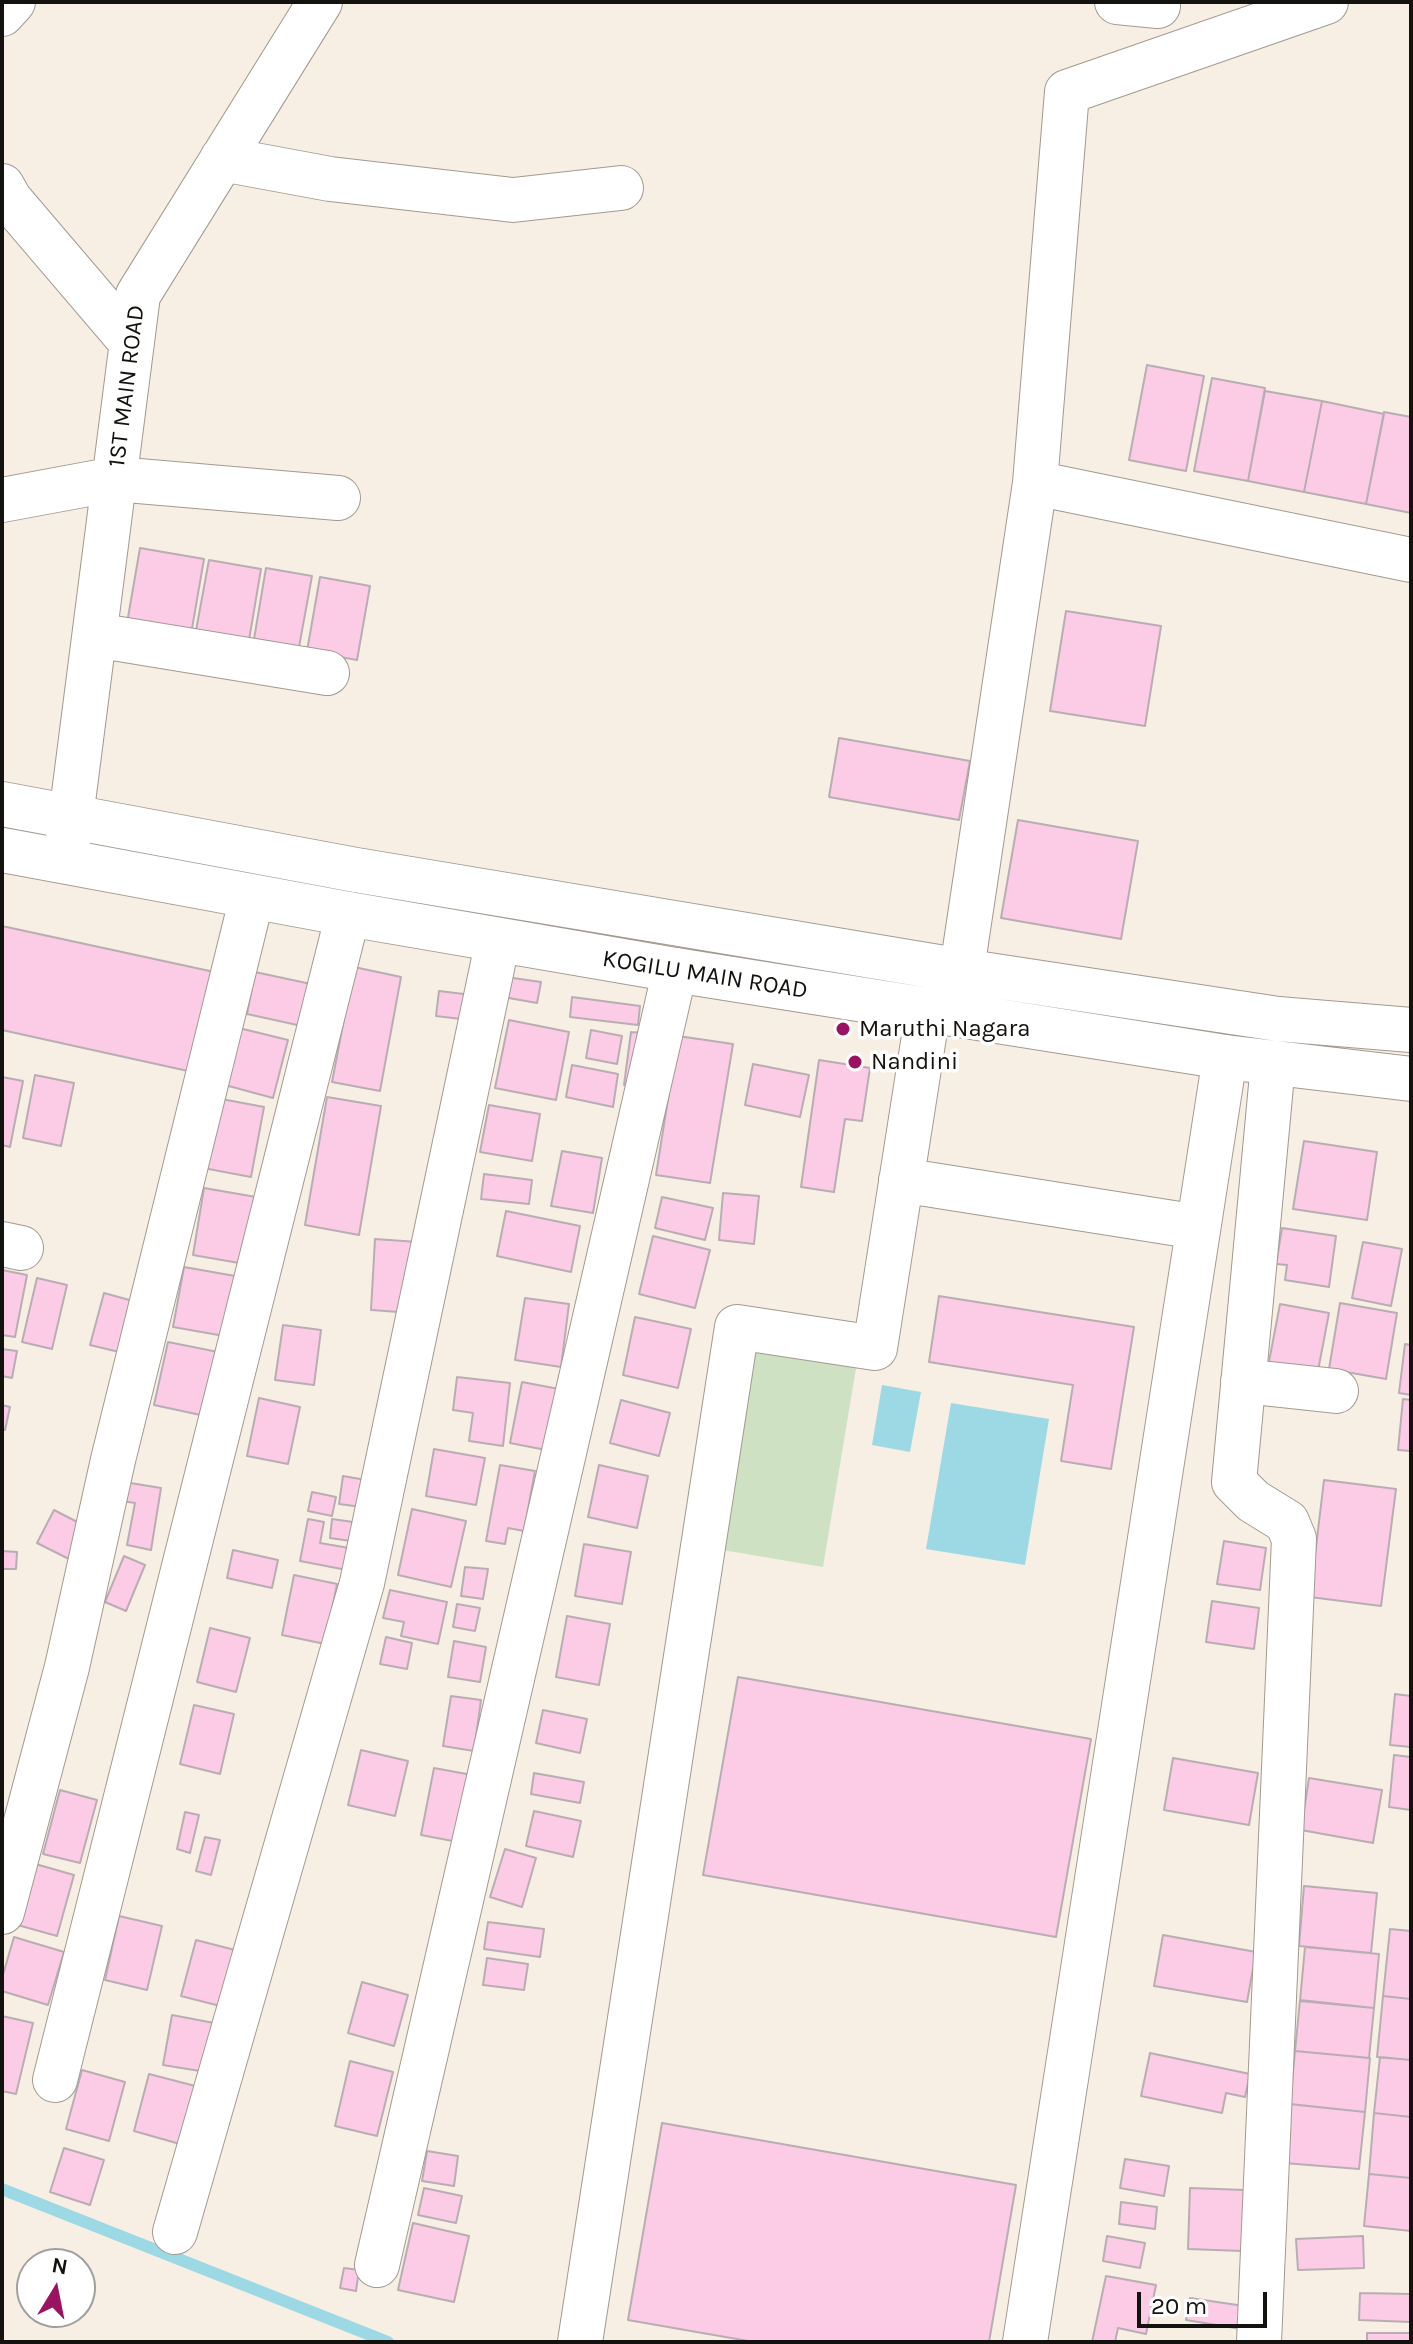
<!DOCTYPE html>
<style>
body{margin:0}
#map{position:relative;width:1413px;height:2344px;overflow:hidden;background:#f7efe4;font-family:Karla,sans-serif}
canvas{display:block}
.frame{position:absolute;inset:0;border:4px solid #14120e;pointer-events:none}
.north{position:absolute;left:16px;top:2248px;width:80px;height:80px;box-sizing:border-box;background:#fff;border:2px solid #a1a09f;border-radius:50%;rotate:10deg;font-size:22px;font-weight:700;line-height:32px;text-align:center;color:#14120e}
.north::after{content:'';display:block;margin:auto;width:28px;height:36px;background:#9b1263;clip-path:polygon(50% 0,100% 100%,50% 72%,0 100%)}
.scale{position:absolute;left:1137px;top:2292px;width:130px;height:36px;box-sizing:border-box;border:4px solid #14120e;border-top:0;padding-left:10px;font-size:24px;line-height:28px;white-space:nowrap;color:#14120e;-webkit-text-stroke:6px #fff;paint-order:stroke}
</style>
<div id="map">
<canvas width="1413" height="2344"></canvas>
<div class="frame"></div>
<div class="north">N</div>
<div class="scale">20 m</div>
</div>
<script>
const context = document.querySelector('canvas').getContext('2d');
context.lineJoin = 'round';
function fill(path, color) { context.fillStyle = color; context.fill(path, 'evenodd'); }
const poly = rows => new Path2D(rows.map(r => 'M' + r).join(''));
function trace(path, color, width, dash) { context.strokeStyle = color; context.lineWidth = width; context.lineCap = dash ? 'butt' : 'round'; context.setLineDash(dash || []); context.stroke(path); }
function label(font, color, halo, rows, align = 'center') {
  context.font = font + ' Karla,sans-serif'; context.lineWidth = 7; context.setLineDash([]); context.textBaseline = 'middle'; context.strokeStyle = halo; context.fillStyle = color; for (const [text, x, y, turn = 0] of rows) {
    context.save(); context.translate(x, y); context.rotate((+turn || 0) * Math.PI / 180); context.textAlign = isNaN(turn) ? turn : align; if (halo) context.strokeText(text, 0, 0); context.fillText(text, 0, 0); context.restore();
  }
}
const green = poly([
 [752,1344,857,1362,823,1567,717,1549]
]);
const water = poly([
 [882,1385,921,1392,910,1452,872,1445],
 [951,1403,1049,1419,1025,1565,926,1549]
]);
const stream = poly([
 [2,2189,388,2342]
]);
const building = poly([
 [1147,365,1204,376,1186,471,1129,460,1147,365],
 [1212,378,1265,388,1248,481,1194,471,1212,378],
 [1265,391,1322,401,1304,492,1248,481,1265,391],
 [1322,401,1384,414,1366,504,1304,492,1322,401],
 [1384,412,1411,417,1411,513,1366,504,1384,412],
 [140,548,204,559,190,640,126,629,140,548],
 [209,560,261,569,248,646,195,636,209,560],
 [266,568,312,576,299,647,254,639,266,568],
 [320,577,370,586,357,660,307,651,320,577],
 [1066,611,1161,626,1145,726,1050,711,1066,611],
 [839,738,970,761,959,820,829,797,839,738],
 [1018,820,1138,841,1121,939,1001,918,1018,820],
 [2,926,219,973,197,1073,2,1030,2,926],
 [354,967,401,977,380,1091,332,1082,354,967],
 [255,972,311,984,302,1026,247,1014,255,972],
 [506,977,541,982,537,1003,503,997,506,977],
 [439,991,464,994,461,1019,436,1016,439,991],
 [572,997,640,1006,638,1025,570,1017,572,997],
 [509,1020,569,1032,556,1100,495,1088,509,1020],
 [239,1028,288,1040,273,1098,225,1085,239,1028],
 [591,1030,622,1036,617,1064,586,1058,591,1030],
 [631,1032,645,1033,639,1087,624,1085,631,1032],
 [678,1036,733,1044,710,1183,656,1175,678,1036],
 [819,1060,870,1068,862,1121,845,1119,834,1192,801,1187,819,1060],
 [753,1064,809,1075,800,1117,745,1105,753,1064],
 [572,1065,618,1074,613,1107,566,1097,572,1065],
 [35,1075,74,1083,61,1146,23,1138,35,1075],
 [2,1077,23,1081,10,1147,2,1145,2,1077],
 [211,1097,264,1107,251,1177,198,1167,211,1097],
 [327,1097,381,1106,359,1235,305,1225,327,1097],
 [489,1105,540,1114,532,1161,480,1152,489,1105],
 [1304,1141,1377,1152,1367,1220,1293,1209,1304,1141],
 [562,1151,602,1158,593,1213,551,1206,562,1151],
 [484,1174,532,1180,529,1204,481,1199,484,1174],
 [204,1188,256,1197,245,1264,193,1255,204,1188],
 [723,1193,759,1196,754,1244,719,1240,723,1193],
 [662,1197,713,1208,705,1240,655,1228,662,1197],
 [506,1211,580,1226,571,1272,497,1256,506,1211],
 [1282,1228,1336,1236,1329,1287,1285,1280,1287,1265,1276,1264,1282,1228],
 [653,1236,710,1250,695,1308,639,1294,653,1236],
 [375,1239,418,1242,413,1313,371,1310,375,1239],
 [1363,1242,1402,1249,1391,1306,1352,1298,1363,1242],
 [184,1267,241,1277,230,1337,173,1327,184,1267],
 [2,1270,27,1275,15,1337,2,1335,2,1270],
 [37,1278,67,1285,52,1349,22,1342,37,1278],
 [104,1293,133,1301,119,1352,90,1345,104,1293],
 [939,1296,1134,1327,1111,1469,1061,1461,1073,1385,929,1362,939,1296],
 [525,1298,569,1304,561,1367,515,1360,525,1298],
 [1340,1303,1397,1313,1386,1379,1329,1369,1340,1303],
 [1280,1304,1329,1313,1317,1376,1268,1367,1280,1304],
 [635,1317,691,1329,678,1388,623,1375,635,1317],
 [283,1325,321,1330,314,1385,275,1380,283,1325],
 [168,1342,223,1353,210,1417,154,1405,168,1342],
 [1405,1344,1411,1345,1411,1395,1399,1393,1405,1344],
 [2,1349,17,1351,12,1378,2,1376,2,1349],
 [457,1377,510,1383,503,1446,469,1441,473,1413,453,1410,457,1377],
 [522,1382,559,1389,546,1450,510,1443,522,1382],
 [259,1398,300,1407,288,1464,247,1456,259,1398],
 [1403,1399,1411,1400,1411,1451,1398,1450,1403,1399],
 [621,1400,670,1413,659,1456,610,1443,621,1400],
 [2,1405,10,1407,5,1430,2,1430,2,1405],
 [434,1449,485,1458,476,1505,426,1496,434,1449],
 [500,1465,535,1471,524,1531,508,1528,505,1544,486,1541,500,1465],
 [599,1465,648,1476,637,1528,588,1517,599,1465],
 [343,1476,366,1480,362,1507,339,1504,343,1476],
 [1324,1480,1396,1489,1381,1606,1310,1597,1324,1480],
 [118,1481,161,1488,151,1550,127,1545,135,1503,115,1500,118,1481],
 [312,1492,336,1497,332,1516,308,1511,312,1492],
 [412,1509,466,1521,451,1587,398,1575,412,1509],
 [54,1510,89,1528,73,1561,37,1543,54,1510],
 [308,1519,324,1522,320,1543,361,1550,357,1572,300,1561,308,1519],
 [332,1519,360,1523,358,1542,330,1538,332,1519],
 [1224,1541,1266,1548,1260,1590,1217,1584,1224,1541],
 [584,1544,631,1552,622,1604,575,1596,584,1544],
 [233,1550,278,1560,272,1588,227,1578,233,1550],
 [2,1551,17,1552,16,1569,2,1569,2,1551],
 [124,1556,145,1565,126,1611,105,1602,124,1556],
 [465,1567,488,1569,483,1599,461,1596,465,1567],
 [294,1575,337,1584,325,1644,282,1635,294,1575],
 [390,1590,447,1602,438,1644,401,1636,404,1622,383,1618,390,1590],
 [1212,1601,1259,1608,1254,1649,1206,1642,1212,1601],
 [457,1604,480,1608,475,1631,453,1627,457,1604],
 [567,1616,610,1624,599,1685,556,1677,567,1616],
 [210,1628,250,1638,236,1692,197,1682,210,1628],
 [386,1637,412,1643,407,1669,380,1664,386,1637],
 [454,1641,486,1647,480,1682,448,1677,454,1641],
 [738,1677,1091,1739,1056,1937,703,1875,738,1677],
 [1395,1694,1411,1696,1411,1747,1390,1745,1395,1694],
 [451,1696,481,1700,474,1751,443,1746,451,1696],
 [194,1705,234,1714,220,1774,180,1764,194,1705],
 [543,1710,587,1719,580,1753,536,1743,543,1710],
 [361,1750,408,1761,395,1816,348,1805,361,1750],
 [1394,1755,1411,1757,1411,1810,1389,1807,1394,1755],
 [1173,1758,1258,1773,1249,1825,1164,1810,1173,1758],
 [434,1768,472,1775,458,1842,421,1835,434,1768],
 [534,1773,584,1782,580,1803,531,1794,534,1773],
 [1309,1778,1382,1790,1373,1843,1301,1830,1309,1778],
 [60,1790,97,1800,80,1863,43,1854,60,1790],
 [534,1811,581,1821,573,1857,526,1846,534,1811],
 [185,1812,199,1815,190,1853,177,1849,185,1812],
 [205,1837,220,1840,211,1875,196,1871,205,1837],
 [505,1849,536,1858,522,1907,490,1897,505,1849],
 [32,1863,74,1875,57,1936,14,1924,32,1863],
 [1304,1886,1377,1893,1371,1953,1299,1946,1304,1886],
 [119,1916,162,1926,147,1990,105,1980,119,1916],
 [488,1922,544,1929,540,1957,484,1949,488,1922],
 [1390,1929,1411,1931,1411,1999,1383,1996,1390,1929],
 [1163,1935,1256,1952,1247,2002,1154,1986,1163,1935],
 [14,1937,64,1952,48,2005,2,1991,2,1978,14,1937],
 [196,1940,239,1951,224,2007,181,1996,196,1940],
 [1305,1947,1379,1954,1374,2008,1300,2001,1305,1947],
 [487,1958,528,1964,524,1990,483,1985,487,1958],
 [362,1982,408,1995,394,2046,348,2033,362,1982],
 [1383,1996,1411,1999,1411,2060,1377,2057,1383,1996],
 [1300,2000,1374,2008,1369,2058,1295,2051,1300,2000],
 [172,2015,214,2023,206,2072,163,2065,172,2015],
 [2,2016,33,2023,16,2094,2,2091,2,2016],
 [1295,2051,1370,2058,1365,2112,1290,2104,1295,2051],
 [1150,2053,1250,2074,1245,2097,1226,2093,1222,2113,1141,2096,1150,2053],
 [1380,2057,1411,2060,1411,2117,1374,2113,1380,2057],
 [350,2061,393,2072,377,2136,335,2126,350,2061],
 [82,2070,125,2082,109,2141,66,2129,82,2070],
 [149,2074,203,2088,187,2146,134,2131,149,2074],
 [1289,2104,1365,2112,1359,2169,1284,2163,1289,2104],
 [1374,2113,1411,2117,1411,2178,1369,2174,1374,2113],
 [662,2123,1016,2185,989,2342,754,2342,628,2320,662,2123],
 [64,2148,104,2160,90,2205,50,2192,64,2148],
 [427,2151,458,2156,454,2186,422,2181,427,2151],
 [1125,2159,1169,2166,1164,2196,1120,2188,1125,2159],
 [1369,2174,1411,2178,1411,2231,1364,2226,1369,2174],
 [424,2188,462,2196,456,2223,418,2215,424,2188],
 [1190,2188,1245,2190,1243,2251,1188,2249,1190,2188],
 [1121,2202,1157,2207,1155,2229,1119,2224,1121,2202],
 [413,2223,469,2236,454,2302,398,2290,413,2223],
 [1107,2236,1145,2243,1140,2268,1103,2261,1107,2236],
 [1363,2236,1364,2268,1298,2270,1296,2239,1363,2236],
 [344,2268,359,2270,356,2291,340,2288,344,2268],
 [1106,2276,1156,2285,1146,2334,1118,2328,1115,2342,1092,2342,1106,2276],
 [1360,2293,1411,2294,1411,2322,1359,2320,1360,2293],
 [1190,2298,1244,2306,1241,2329,1186,2320,1190,2298],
 [1367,2333,1411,2333,1411,2342,1367,2342,1367,2333]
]);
const minor = poly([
 [1117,2,1158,6],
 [2,14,13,2],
 [222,159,330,179,513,200,621,188],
 [2,186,10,200,132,343],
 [1035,483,1411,560],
 [2,500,115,479,338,498],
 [95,635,327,673],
 [66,856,138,295,320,2],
 [956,1009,1035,483,1067,92,1326,2],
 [901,1180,1198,1227],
 [2,1244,21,1248],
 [1243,1381,1336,1391],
 [2,1912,67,1667,113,1460,252,897],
 [55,2080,348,914],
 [175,2232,362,1583,498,940],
 [377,2265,675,970],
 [580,2342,737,1327,875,1348,928,1011],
 [1025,2342,1225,1057],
 [1259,2342,1294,1539,1287,1522,1253,1501,1234,1482,1273,1064]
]);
const major = poly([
 [2,804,356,870,962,971,1278,1019,1411,1030],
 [2,850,348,914,675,970,1225,1057,1411,1079]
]);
const markers = [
 [843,1029,8,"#9b1263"],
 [855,1062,8,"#9b1263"]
];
const streetNames = [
 ["1ST MAIN ROAD",127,386,-83],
 ["KOGILU MAIN ROAD",705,975,9]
];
const poiNames = [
 ["Maruthi Nagara",859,1029],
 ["Nandini",871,1062]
];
fill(green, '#cfe1c3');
fill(water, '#9dd9e5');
trace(stream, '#9dd9e5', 12);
fill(building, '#fccce7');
trace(building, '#b9adb3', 2);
trace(minor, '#a29a90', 46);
trace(major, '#a29a90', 46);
trace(minor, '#fff', 44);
trace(major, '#fff', 44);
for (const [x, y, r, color] of markers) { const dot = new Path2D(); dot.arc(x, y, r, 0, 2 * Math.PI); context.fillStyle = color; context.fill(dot); trace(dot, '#fff', 3); }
label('24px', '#14120e', '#fff', streetNames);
label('24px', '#14120e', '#fff', poiNames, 'left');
</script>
